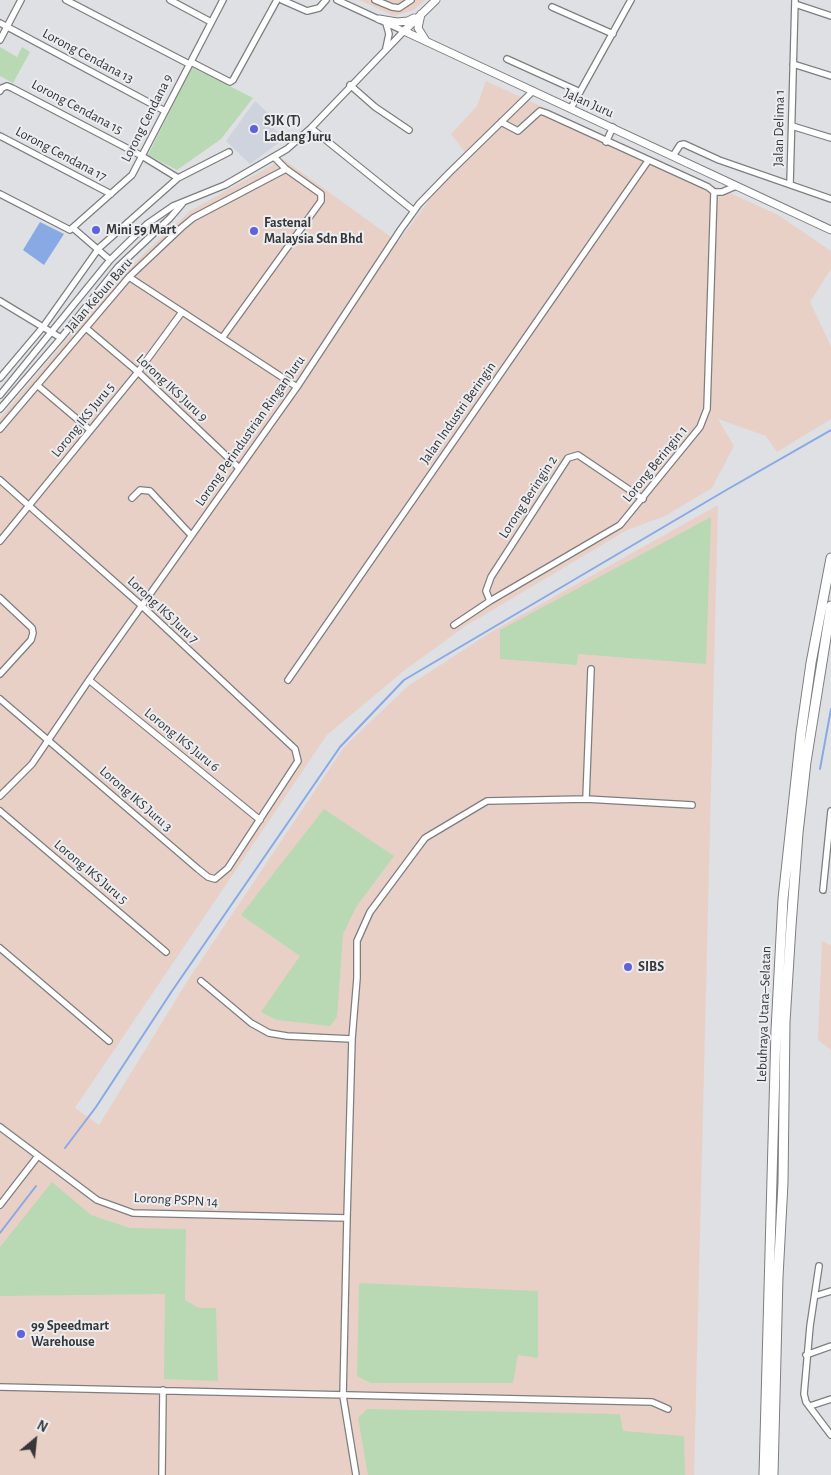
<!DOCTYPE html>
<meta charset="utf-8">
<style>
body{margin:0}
#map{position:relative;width:831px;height:1475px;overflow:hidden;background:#dee0e3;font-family:"Alegreya Sans",sans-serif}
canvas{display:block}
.north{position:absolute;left:10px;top:1415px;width:50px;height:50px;-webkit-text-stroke:4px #ecedf0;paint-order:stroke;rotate:28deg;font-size:14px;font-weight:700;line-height:20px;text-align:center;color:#373738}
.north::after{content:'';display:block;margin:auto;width:18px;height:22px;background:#373738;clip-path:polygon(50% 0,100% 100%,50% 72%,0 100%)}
</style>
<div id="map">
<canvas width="831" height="1475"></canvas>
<div class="north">N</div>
</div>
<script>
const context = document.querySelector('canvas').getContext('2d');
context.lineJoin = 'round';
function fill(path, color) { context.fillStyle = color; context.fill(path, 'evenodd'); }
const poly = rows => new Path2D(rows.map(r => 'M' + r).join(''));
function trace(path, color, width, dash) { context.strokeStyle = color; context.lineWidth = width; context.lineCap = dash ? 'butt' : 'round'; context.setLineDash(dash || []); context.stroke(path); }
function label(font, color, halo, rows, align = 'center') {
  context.font = font + ' "Alegreya Sans",sans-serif'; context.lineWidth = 4; context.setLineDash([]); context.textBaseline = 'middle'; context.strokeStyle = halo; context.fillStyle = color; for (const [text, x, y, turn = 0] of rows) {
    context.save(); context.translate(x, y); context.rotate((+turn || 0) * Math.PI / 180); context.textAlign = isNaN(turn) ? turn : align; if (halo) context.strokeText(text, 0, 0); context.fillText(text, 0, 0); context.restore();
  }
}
const commercial = poly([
 [822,941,831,945,831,1050,818,1040]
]);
const industrial = poly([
 [359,0,425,0,414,10,394,16],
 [486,81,778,215,831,251,831,269,810,302,831,346,831,419,777,452,766,436,718,419,734,446,712,488,665,516,627,530,464,627,405,670,327,735,75,1108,99,1125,188,980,344,747,408,686,491,632,718,505,694,1475,0,1475,0,418,123,273,190,211,283,159,398,242,465,152,451,134,477,106]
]);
const built = poly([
 [255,101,269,114,265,119,284,139,250,164,226,141]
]);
const green = poly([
 [0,47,17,57,22,47,30,52,13,83,0,76],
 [192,67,253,98,221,139,177,170,148,155],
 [711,517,706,664,578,654,577,665,500,659,500,630],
 [324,809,394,856,356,907,343,934,337,1017,330,1026,277,1020,261,1012,300,956,241,915],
 [52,1182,91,1215,130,1228,186,1229,185,1300,199,1308,216,1308,218,1381,164,1379,165,1294,0,1296,0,1247],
 [359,1283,538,1291,538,1358,518,1355,513,1383,371,1383,357,1376],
 [367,1409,620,1414,623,1431,684,1436,685,1475,368,1475,358,1418]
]);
const water = poly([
 [40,222,64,234,44,265,23,250]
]);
const stream = poly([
 [820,769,831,709],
 [65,1148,96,1107,172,991,340,747,404,680,728,489,831,430],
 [0,1233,36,1186]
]);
const minor = poly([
 [66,0,189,64],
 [170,0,211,22],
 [282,0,307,11,319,8,326,0],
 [375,0,392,7,399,8,411,0],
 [795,4,831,16],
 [552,7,613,34],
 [0,23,165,111],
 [0,40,21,0],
 [386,48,389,34,386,23],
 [507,59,580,92],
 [191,62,230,82,233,80,277,0],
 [793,64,831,76],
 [350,85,375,107,409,130],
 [0,91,2,88,7,86,12,88,142,156,178,178],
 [571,108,631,0],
 [501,122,518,131,540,111,546,113,708,187,714,192],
 [792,126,831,138],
 [311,128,414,211],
 [0,136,111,194],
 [606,142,613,127],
 [673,156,680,145,684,144,719,160,831,199],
 [790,184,795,0],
 [714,192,722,192,736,186],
 [0,194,70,230,132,175,223,0],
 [73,228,110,260],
 [129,277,297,387],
 [0,301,61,338],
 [86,328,138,372,239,468],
 [222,338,321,201,321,194,286,169,274,157],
 [0,378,43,327,99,248,178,178,229,152],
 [37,385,90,430],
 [0,395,110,260,147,224,173,206,225,185,287,149,311,128,404,31,337,0],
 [0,409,61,338,118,267,170,218,182,204],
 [0,429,129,277,181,228,193,218,286,169],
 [0,480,142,606,295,749,298,761,228,868,215,879,208,877,198,869,0,699],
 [132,498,140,490,150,491,191,535],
 [0,541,138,372,182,312],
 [0,598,32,628,33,633,31,640,0,674],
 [490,601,486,591,491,577,568,458,578,455,643,499],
 [454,625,490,601,620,525,700,427,707,409,714,192],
 [89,680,260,820],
 [288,680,648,161],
 [0,796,32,764,89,680,297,387,401,229,419,204,449,173,533,91],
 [586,799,591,669],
 [0,811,166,952],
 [823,890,831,811],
 [0,948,109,1041],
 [201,981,251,1023,269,1033,287,1036,352,1039],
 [0,1127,97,1200,133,1213,347,1218],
 [0,1205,38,1156],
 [819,1266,810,1326,804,1394,806,1402,831,1435],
 [815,1296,831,1291],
 [806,1355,831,1346],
 [0,1387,652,1402,668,1409],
 [810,1406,831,1399],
 [162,1475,163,1390],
 [356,1475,343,1396,347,1218,352,1039,357,978,357,941,370,912,425,838,487,801,586,799,692,805]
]);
const major = poly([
 [436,0,404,31,831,230],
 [421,14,418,28,426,41],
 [379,19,397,22,408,21,414,18]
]);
const highway = poly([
 [764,1475,776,1030,783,899,801,733,811,663,831,558],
 [773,1475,778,1277,783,1183,785,1022,791,926,798,833,806,762,831,606]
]);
const markers = [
 [254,129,5,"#5f62da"],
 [96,230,5,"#5f62da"],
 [254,231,5,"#5f62da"],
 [628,967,5,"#5f62da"],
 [21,1334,5,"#5f62da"]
];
const streetNames = [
 ["Lorong Cendana 13",88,56,28],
 ["Jalan Juru",589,103,24],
 ["Lorong Cendana 15",77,107,28],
 ["Lorong Cendana 9",147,118,-63],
 ["Jalan Delima 1",779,128,-89],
 ["Lorong Cendana 17",61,154,28],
 ["Jalan Kebun Baru",99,295,-49],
 ["Lorong IKS Juru 9",172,388,43],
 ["Jalan Industri Beringin",458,413,-55],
 ["Lorong IKS Juru 5",83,420,-51],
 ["Lorong Perindustrian Ringan Juru",250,431,-55],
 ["Lorong Beringin 1",655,464,-51],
 ["Lorong Beringin 2",528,497,-57],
 ["Lorong IKS Juru 7",163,610,43],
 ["Lorong IKS Juru 6",182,740,39],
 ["Lorong IKS Juru 3",136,799,41],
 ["Lorong IKS Juru 5",91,872,40],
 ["Lebuhraya Utara–Selatan",764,1014,-88],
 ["Lorong PSPN 14",176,1200,3]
];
const poiNames = [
 ["SJK (T)",264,121],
 ["Ladang Juru",264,137],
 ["Fastenal",264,223],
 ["Malaysia Sdn Bhd",264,239],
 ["Mini 59 Mart",106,230],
 ["SIBS",638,967],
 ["99 Speedmart",31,1326],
 ["Warehouse",31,1342]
];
fill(commercial, '#e8d0c7');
fill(industrial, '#e9d0c7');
fill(built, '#cfd3dd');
fill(green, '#b8d9b4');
fill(water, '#89a9e5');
trace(stream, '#89a9e5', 2);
trace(minor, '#7d7e80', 8);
trace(major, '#7d7e80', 9);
trace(highway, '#7d7e80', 11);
trace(minor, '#fff', 5.5);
trace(major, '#fff', 7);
trace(highway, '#fff', 9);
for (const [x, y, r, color] of markers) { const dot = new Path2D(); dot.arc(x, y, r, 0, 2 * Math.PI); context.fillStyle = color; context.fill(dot); trace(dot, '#ecedf0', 2); }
label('14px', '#373738', '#ecedf0', streetNames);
label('bold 14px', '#373738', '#ecedf0', poiNames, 'left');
</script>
